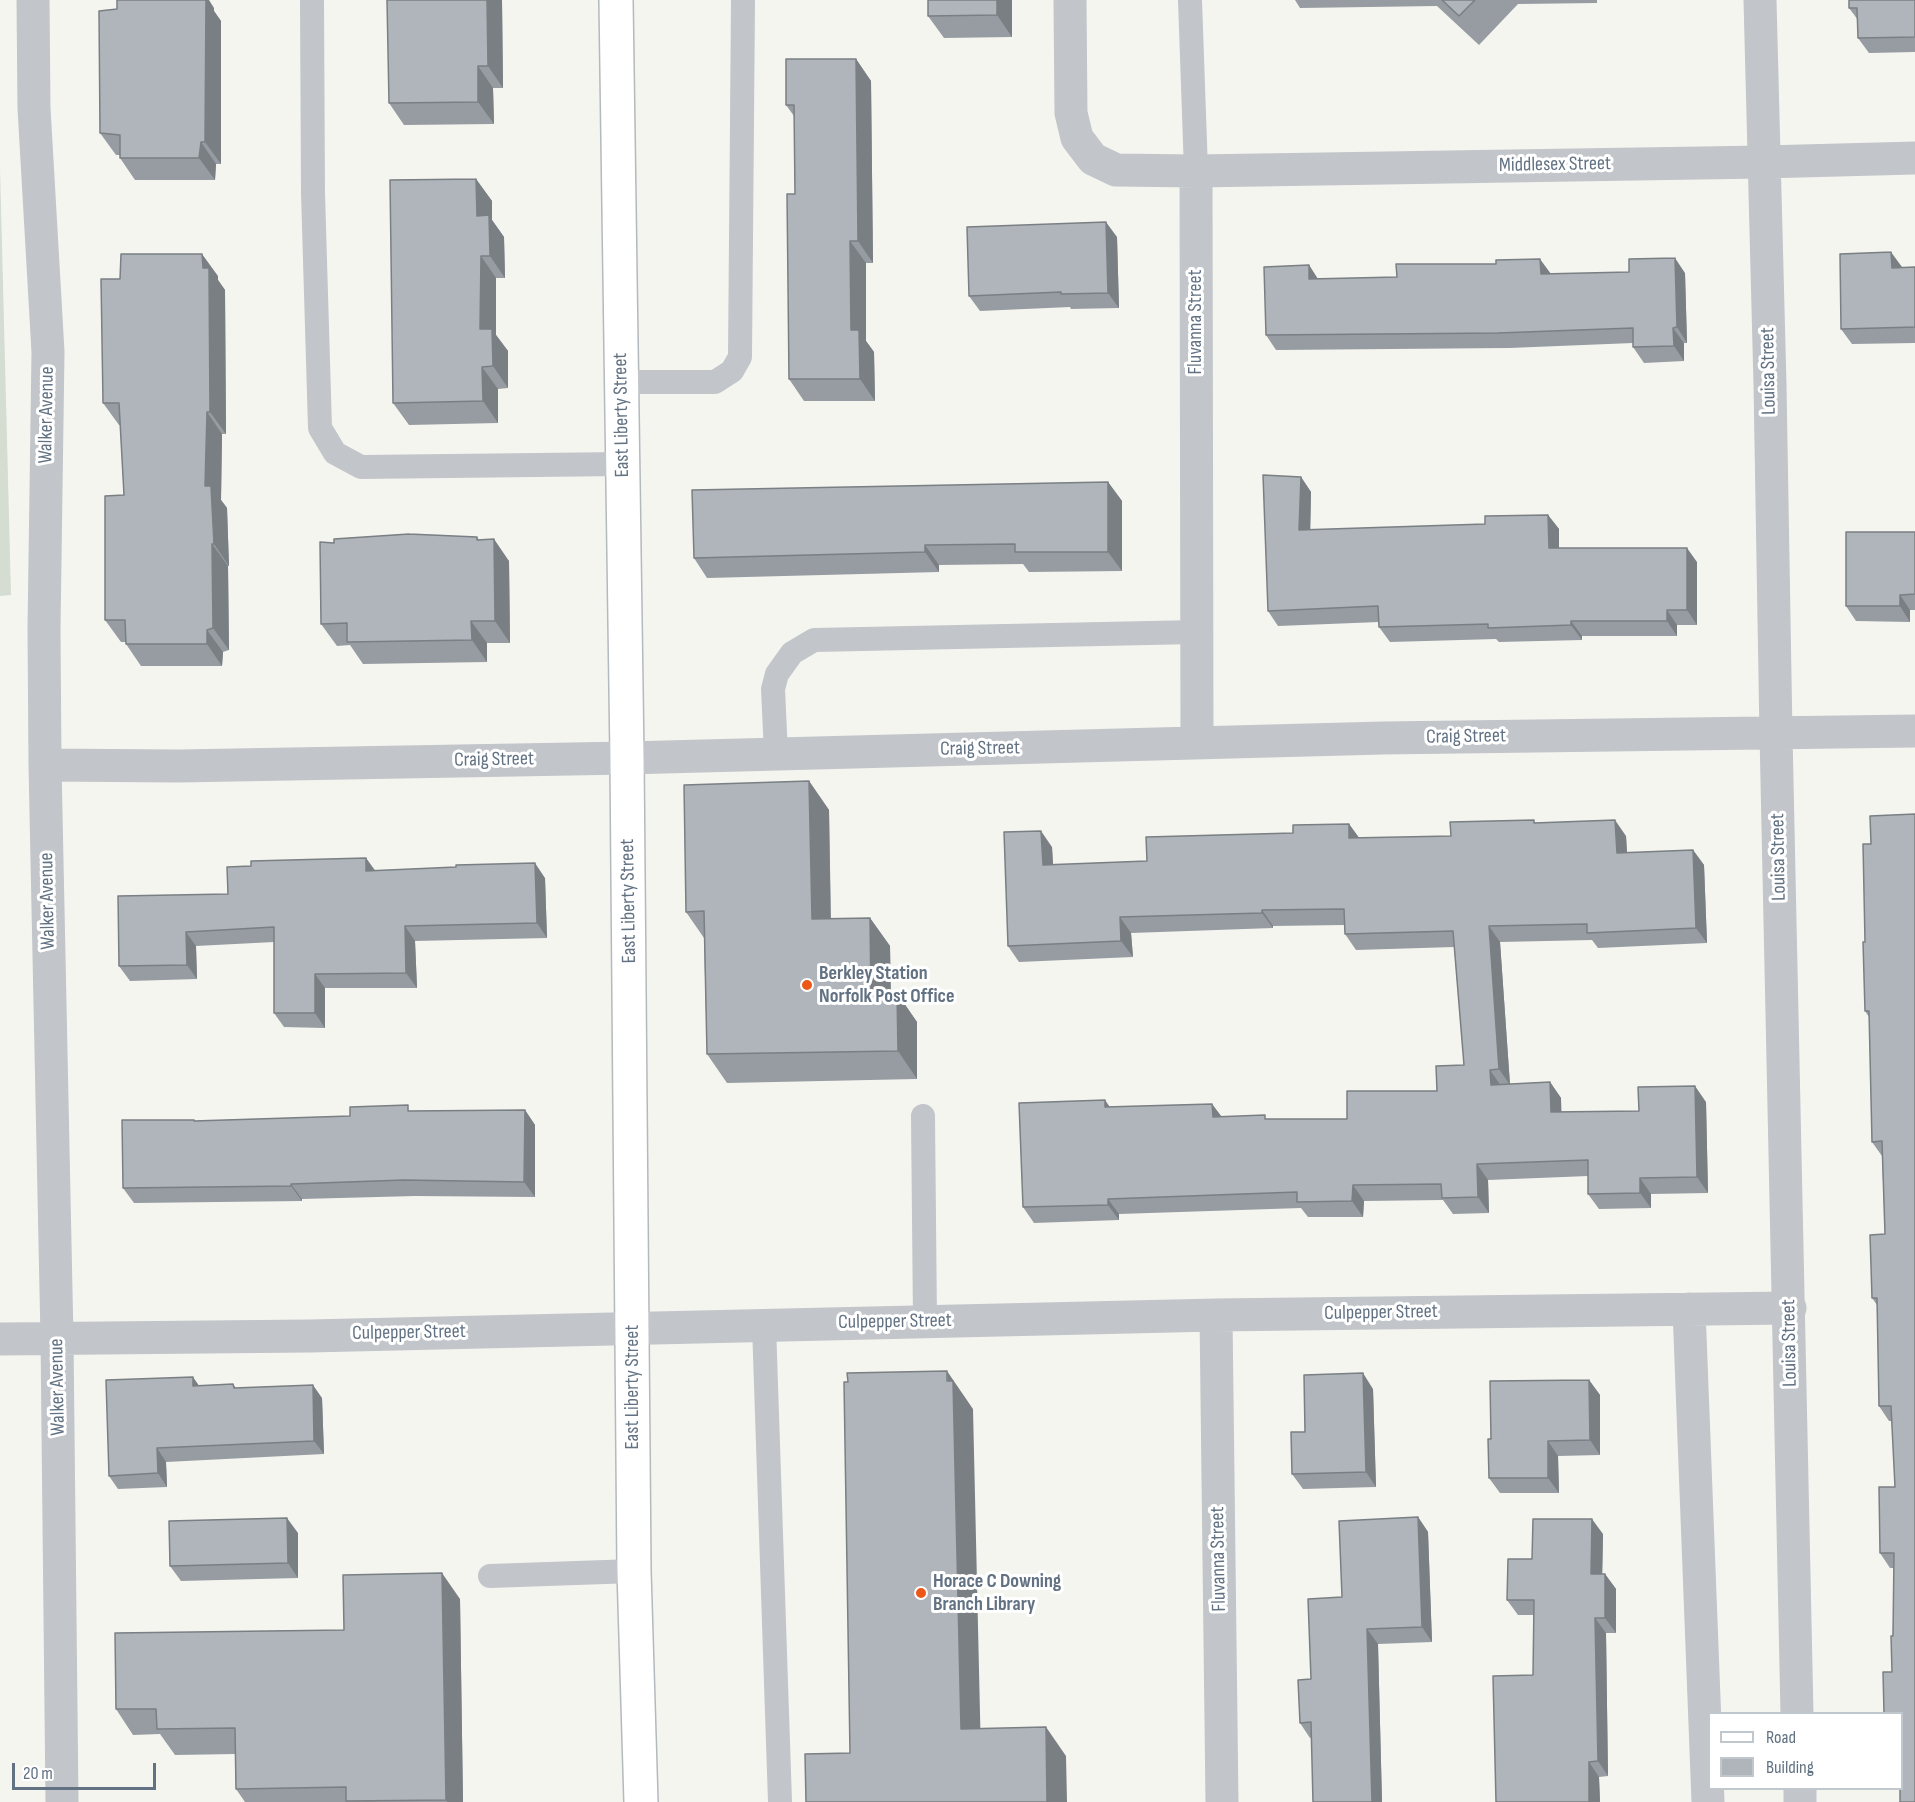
<!DOCTYPE html>
<style>
body{margin:0}
#map{position:relative;width:1915px;height:1802px;overflow:hidden;background:#f5f5f0;font-family:"Sofia Sans Condensed",sans-serif}
canvas{display:block}
.legend{position:absolute;left:1708px;top:1712px;width:195px;height:78px;box-sizing:border-box;background:#fff;border:2px solid #c0c7cd;margin:0;padding:8px 10px;list-style:none;font-size:18px;color:#627283}
.legend li{display:flex;align-items:center;gap:12px;height:30px}
.legend b{width:30px;border:2px solid #c0c7cd}
.scale{position:absolute;left:12px;top:1763px;width:144px;height:27px;box-sizing:border-box;border:3px solid #627283;border-top:0;padding-left:8px;font-size:18px;line-height:21px;white-space:nowrap;color:#627283;-webkit-text-stroke:4px #fff;paint-order:stroke}
</style>
<div id="map">
<canvas width="1915" height="1802"></canvas>
<ul class="legend">
<li><b style="height:8px;background:#fff"></b>Road</li>
<li><b style="height:16px;background:#afb5bb"></b>Building</li>
</ul>
<div class="scale">20 m</div>
</div>
<script>
const context = document.querySelector('canvas').getContext('2d');
context.lineJoin = 'round';
function fill(path, color) { context.fillStyle = color; context.fill(path, 'evenodd'); }
const poly = rows => new Path2D(rows.map(r => 'M' + r).join(''));
function trace(path, color, width, dash) { context.strokeStyle = color; context.lineWidth = width; context.lineCap = dash ? 'butt' : 'round'; context.setLineDash(dash || []); context.stroke(path); }
function label(font, color, halo, rows, align = 'center') {
  context.font = font + ' "Sofia Sans Condensed",sans-serif'; context.lineWidth = 6; context.setLineDash([]); context.textBaseline = 'middle'; context.strokeStyle = halo; context.fillStyle = color; for (const [text, x, y, turn = 0] of rows) {
    context.save(); context.translate(x, y); context.rotate((+turn || 0) * Math.PI / 180); context.textAlign = isNaN(turn) ? turn : align; if (halo) context.strokeText(text, 0, 0); context.fillText(text, 0, 0); context.restore();
  }
}
const green = poly([
 [0,168,11,595,0,596]
]);
const service = poly([
 [312,0,313,193,320,428,335,453,361,467,623,464],
 [1190,0,1196,171],
 [622,382,715,382,732,371,740,357,743,0],
 [776,754,773,689,777,674,792,653,814,640,1197,632],
 [923,1116,925,1322],
 [764,1325,780,1802],
 [490,1576,634,1571]
]);
const minor = poly([
 [33,0,34,108,48,352,44,629,45,765,57,1338,62,1802],
 [1070,0,1071,113,1077,138,1093,159,1116,170,1196,171,1763,162,1915,158],
 [1760,0,1770,385,1776,734,1797,1714],
 [1196,171,1197,743],
 [45,765,179,766,627,758,1383,738,1915,731],
 [1689,1309,1708,1802],
 [1216,1315,1222,1802],
 [0,1339,310,1336,1216,1315,1790,1308],
 [1800,1788,1800,1802]
]);
const secondary = poly([
 [616,0,627,758,634,1571,641,1802]
]);
const wall = poly([
 [502,0,503,88,493,88,494,124,404,125,389,103],
 [928,0,1012,0,1012,37,944,38,928,16],
 [1295,0,1597,0,1597,3,1518,4,1479,45,1437,6,1300,8],
 [1915,0,1915,52,1869,53,1858,38,1858,20,1849,8],
 [214,8,214,11,221,21,221,164,216,164,215,180,135,180,120,158,120,155,116,155,100,133],
 [856,59,871,81,873,263,866,263,866,341,874,352,875,401,804,401,789,379,795,194,794,116,786,105],
 [476,179,492,201,492,220,504,237,505,278,496,278,496,335,508,351,508,388,498,389,498,423,409,425,393,403],
 [1117,237,1119,308,1071,309,1070,307,980,311,969,296],
 [1309,265,1318,279,1551,274,1685,273,1687,343,1684,343,1684,361,1644,363,1633,347,1633,343,1509,348,1276,350,1266,335],
 [1902,267,1915,267,1915,343,1852,344,1841,329],
 [218,276,218,280,225,290,226,434,222,434,221,500,227,508,229,566,228,566,229,650,223,652,222,666,141,666,126,644,126,642,121,642,105,620,124,495,120,425,119,425,103,403],
 [1301,477,1311,492,1310,530,1485,524,1548,515,1559,529,1559,548,1697,562,1697,625,1677,625,1677,636,1582,636,1582,640,1499,642,1496,639,1390,642,1379,627,1379,622,1278,626,1268,611],
 [1108,482,1122,501,1122,571,1029,572,1023,564,939,565,939,572,707,578,694,558],
 [1915,532,1915,610,1910,610,1910,622,1856,621,1846,606],
 [477,537,479,540,509,561,510,643,487,643,487,662,363,664,350,645,337,646,321,624,334,543],
 [809,781,829,810,831,918,870,918,890,946,891,993,897,993,917,1022,917,1079,727,1083,707,1054,704,938,686,912],
 [1915,814,1902,1788,1892,1672,1894,1568,1890,1568,1880,1553,1895,1487,1892,1421,1889,1421,1879,1406,1877,1305,1872,1298,1885,1234,1882,1156,1872,1142,1869,1017,1865,1011,1865,942,1871,844],
 [1536,823,1626,836,1627,853,1693,850,1704,865,1707,943,1598,948,1592,940,1500,942,1510,1084,1550,1082,1561,1098,1561,1112,1639,1111,1706,1102,1708,1193,1651,1194,1651,1208,1599,1209,1588,1194,1588,1176,1488,1180,1489,1213,1453,1214,1443,1200,1364,1201,1363,1217,1308,1217,1301,1208,1119,1214,1119,1220,1034,1223,1023,1207,1110,1107,1212,1104,1221,1116,1268,1119,1347,1119,1437,1091,1464,1065,1454,947,1356,950,1345,934,1344,925,1273,926,1273,928,1131,933,1133,957,1019,962,1008,946,1052,847,1053,865,1147,861,1349,824,1359,838,1451,836],
 [366,858,375,870,545,878,547,938,415,941,417,988,325,988,325,1028,284,1027,274,1013,274,942,196,946,197,979,130,981,119,966,228,894,251,866],
 [525,1110,535,1125,535,1197,415,1196,302,1199,302,1201,134,1203,123,1188,195,1121,350,1116,412,1111],
 [1589,1380,1600,1395,1600,1455,1558,1456,1559,1493,1500,1493,1489,1478],
 [233,1384,236,1388,322,1398,324,1454,166,1462,167,1487,118,1489,109,1476,199,1386],
 [1373,1389,1376,1487,1303,1489,1292,1474,1305,1432],
 [1418,1517,1428,1532,1432,1642,1378,1644,1382,1802,1313,1802,1312,1738,1310,1738,1300,1723,1311,1679,1342,1597],
 [298,1533,298,1578,181,1581,170,1566],
 [1603,1534,1602,1574,1605,1574,1616,1589,1616,1633,1606,1633,1608,1776,1599,1777,1600,1802,1534,1615,1518,1615,1507,1600,1532,1559],
 [460,1599,463,1802,245,1802,236,1789,235,1754,175,1755,160,1734,133,1735,116,1709,344,1630]
]);
const shadedWall = poly([
 [200,0,209,0,214,8,214,11,221,21,221,164,205,142],
 [487,0,502,0,503,88,488,66],
 [997,0,1012,0,1012,37,997,15],
 [856,59,871,81,873,263,858,241],
 [478,66,493,88,494,124,478,102],
 [201,142,216,164,215,180,199,158],
 [476,179,492,201,492,220,504,237,505,278,490,256,477,216],
 [1106,222,1117,237,1119,308,1108,293],
 [850,241,866,263,866,341,874,352,875,401,860,379,851,330],
 [1891,252,1902,267,1892,268],
 [202,254,218,276,218,280,225,290,226,434,210,412],
 [481,256,496,278,496,335,508,351,508,388,493,366,480,329],
 [1675,258,1685,273,1687,343,1677,327],
 [1540,259,1551,274,1552,289,1541,274],
 [1309,265,1319,281,1309,279],
 [1673,328,1684,343,1684,361,1674,346],
 [482,367,498,389,498,423,483,401],
 [207,412,222,434,221,500,227,508,229,566,214,544,205,486],
 [1301,477,1311,492,1310,545,1299,530],
 [1108,482,1122,501,1122,571,1108,552],
 [1548,515,1559,529,1559,563,1549,548],
 [494,539,509,561,510,643,495,621],
 [212,544,228,566,229,650,213,628],
 [925,545,939,565,939,572,925,552],
 [1687,548,1697,562,1697,625,1687,610],
 [1900,595,1910,610,1910,622,1900,606],
 [1667,610,1677,625,1677,636,1667,621],
 [471,621,487,643,487,662,472,640],
 [1571,621,1582,636,1582,640,1571,625],
 [207,630,223,652,222,666,207,644],
 [809,781,829,810,831,947,812,919],
 [1615,820,1626,836,1628,869,1617,853],
 [1349,824,1360,839,1349,838],
 [1041,831,1052,847,1054,881,1043,865],
 [1693,850,1704,865,1707,943,1696,928],
 [366,858,376,873,366,871],
 [535,863,545,878,547,938,537,923],
 [1262,910,1273,926,1273,928,1262,913],
 [1120,917,1131,933,1133,957,1121,941],
 [870,918,890,946,891,1022,871,994],
 [405,926,415,941,417,988,406,973],
 [1489,926,1500,942,1510,1085,1499,1069],
 [186,932,196,946,197,979,187,965],
 [315,974,325,988,325,1028,315,1013],
 [897,993,917,1022,917,1079,898,1051],
 [1490,1070,1501,1086,1491,1085],
 [1550,1082,1561,1098,1562,1128,1551,1112],
 [1695,1086,1706,1102,1708,1193,1697,1177],
 [1105,1100,1116,1116,1105,1107],
 [1212,1104,1224,1120,1213,1117],
 [525,1110,535,1125,535,1197,524,1182],
 [1477,1164,1488,1180,1489,1213,1478,1197],
 [1640,1178,1651,1194,1651,1208,1640,1193],
 [291,1184,302,1199,302,1201,291,1186],
 [1353,1185,1364,1201,1363,1217,1352,1201],
 [1108,1199,1119,1214,1119,1220,1108,1205],
 [947,1371,973,1409,981,1757,961,1729],
 [1363,1373,1373,1389,1376,1487,1366,1472],
 [193,1377,202,1390,193,1386],
 [1589,1380,1600,1395,1600,1455,1590,1440],
 [313,1385,322,1398,324,1454,314,1441],
 [1548,1441,1558,1456,1559,1493,1548,1478],
 [157,1448,166,1462,167,1487,158,1473],
 [1418,1517,1428,1532,1432,1642,1422,1627],
 [287,1518,298,1533,298,1578,288,1563],
 [1592,1519,1603,1534,1602,1589,1591,1574],
 [442,1573,460,1599,463,1802,447,1802,446,1800],
 [1605,1574,1616,1589,1616,1633,1605,1618],
 [1595,1618,1606,1633,1608,1776,1598,1761],
 [1367,1629,1378,1644,1382,1802,1372,1802],
 [1046,1727,1066,1756,1067,1802,1047,1802],
 [1589,1762,1599,1777,1600,1802,1589,1802]
]);
const building = poly([
 [117,0,206,0,205,142,201,142,199,158,120,158,120,135,100,133,99,11,117,9,117,0],
 [387,0,487,0,488,66,478,66,478,102,389,103,387,0],
 [928,0,997,0,997,15,928,16,928,0],
 [1442,0,1475,0,1459,16,1442,0],
 [1849,0,1915,0,1915,37,1858,38,1857,8,1849,8,1849,0],
 [786,59,856,59,858,241,850,241,851,330,859,330,860,379,789,379,787,194,795,194,794,105,786,105,786,59],
 [476,179,477,216,489,215,490,256,481,256,480,329,492,329,493,366,482,367,483,401,393,403,390,180,476,179],
 [1106,222,1108,293,1061,294,1061,292,969,296,967,227,1106,222],
 [1891,252,1892,268,1915,267,1915,327,1841,329,1840,254,1891,252],
 [121,254,202,254,203,268,209,268,210,412,207,412,205,486,211,486,214,544,212,544,213,628,207,630,207,644,126,644,125,620,105,620,105,496,124,495,119,403,103,403,101,279,120,279,121,254],
 [1675,258,1677,327,1673,328,1674,346,1633,347,1633,328,1498,333,1266,335,1264,267,1309,265,1309,279,1397,277,1396,264,1496,264,1496,260,1540,259,1541,274,1629,272,1629,259,1675,258],
 [1263,475,1301,477,1299,530,1485,524,1485,516,1548,515,1549,548,1687,548,1687,610,1667,610,1667,621,1571,621,1571,625,1488,628,1488,624,1379,627,1378,606,1268,611,1263,475],
 [1108,482,1108,552,1015,552,1015,544,925,545,925,552,694,558,692,490,1108,482],
 [1846,532,1915,532,1915,594,1900,595,1900,606,1846,606,1846,532],
 [409,534,477,537,477,540,494,539,495,621,471,621,472,640,347,642,347,623,321,624,320,542,334,543,334,539,409,534],
 [809,781,812,919,870,918,871,994,897,993,898,1051,707,1054,704,911,686,912,684,785,809,781],
 [1915,814,1915,1802,1900,1802,1900,1788,1902,1788,1902,1713,1884,1713,1883,1672,1892,1672,1891,1636,1893,1636,1894,1553,1880,1553,1879,1487,1895,1487,1891,1406,1879,1406,1877,1298,1872,1298,1870,1235,1885,1234,1882,1141,1872,1142,1869,1011,1865,1011,1863,942,1865,942,1863,844,1871,844,1870,816,1915,814],
 [1534,820,1534,823,1615,820,1617,853,1693,850,1696,928,1587,933,1587,924,1489,926,1499,1069,1490,1070,1491,1085,1550,1082,1551,1112,1639,1111,1638,1087,1695,1086,1697,1177,1640,1178,1640,1193,1588,1194,1588,1160,1477,1164,1478,1197,1442,1198,1441,1184,1353,1185,1352,1201,1297,1202,1297,1192,1108,1199,1108,1205,1023,1207,1019,1103,1105,1100,1105,1107,1212,1104,1213,1117,1265,1115,1265,1119,1347,1119,1347,1091,1437,1091,1436,1066,1464,1065,1453,931,1345,934,1344,909,1262,910,1262,913,1120,917,1121,941,1008,946,1004,832,1041,831,1043,865,1147,861,1146,837,1293,833,1293,825,1349,824,1349,838,1451,836,1450,822,1534,820],
 [366,858,366,871,456,867,456,865,535,863,537,923,405,926,406,973,315,974,315,1013,274,1013,274,927,186,932,187,965,119,966,118,896,228,894,227,867,251,866,251,861,366,858],
 [408,1105,408,1111,525,1110,524,1182,404,1180,291,1184,291,1186,123,1188,122,1120,194,1120,194,1121,350,1116,350,1107,408,1105],
 [947,1371,947,1381,953,1381,961,1729,1046,1727,1047,1802,806,1802,805,1754,850,1753,844,1382,848,1382,847,1373,947,1371],
 [1363,1373,1366,1472,1292,1474,1291,1432,1305,1432,1304,1375,1363,1373],
 [193,1377,193,1386,233,1384,234,1388,313,1385,314,1441,157,1448,158,1473,109,1476,106,1380,193,1377],
 [1589,1380,1590,1440,1548,1441,1548,1478,1489,1478,1488,1439,1491,1439,1490,1381,1589,1380],
 [1418,1517,1422,1627,1367,1629,1372,1802,1313,1802,1311,1722,1300,1723,1298,1680,1311,1679,1308,1599,1342,1597,1339,1521,1418,1517],
 [287,1518,288,1563,170,1566,169,1521,287,1518],
 [1533,1519,1592,1519,1591,1574,1605,1574,1605,1618,1595,1618,1598,1761,1589,1762,1589,1802,1496,1802,1493,1676,1533,1675,1534,1600,1507,1600,1508,1559,1532,1559,1533,1519],
 [442,1573,446,1800,346,1801,346,1787,236,1789,235,1728,157,1729,156,1709,116,1709,115,1633,344,1630,343,1575,442,1573]
]);
const markers = [
 [807,985,6,"#ed5818"],
 [921,1593,6,"#ed5818"]
];
const streetNames = [
 ["Middlesex Street",1555,165,-1],
 ["Fluvanna Street",1196,322,-90],
 ["Louisa Street",1769,371,-91],
 ["Walker Avenue",47,415,-89],
 ["East Liberty Street",622,415,-91],
 ["Craig Street",1466,737,-1],
 ["Craig Street",980,749,-1],
 ["Craig Street",494,760,-1],
 ["Louisa Street",1779,857,-91],
 ["Walker Avenue",48,901,-91],
 ["East Liberty Street",629,901,-91],
 ["Culpepper Street",1381,1313,-1],
 ["Culpepper Street",895,1322,-1],
 ["Culpepper Street",409,1333,-1],
 ["Louisa Street",1790,1343,-91],
 ["Walker Avenue",58,1387,-91],
 ["East Liberty Street",633,1387,-90],
 ["Fluvanna Street",1219,1559,-91]
];
const poiNames = [
 ["Berkley Station",819,974],
 ["Norfolk Post Office",819,997],
 ["Horace C Downing",933,1582],
 ["Branch Library",933,1605]
];
fill(green, '#d5dcd1');
trace(secondary, '#b4b9be', 36);
trace(service, '#c2c5c9', 24);
trace(minor, '#c2c5c9', 33);
trace(secondary, '#fff', 33);
fill(wall, '#969ca1');
fill(shadedWall, '#7a7f83');
fill(building, '#afb5bb');
trace(building, '#7a7f83', 1.5);
for (const [x, y, r, color] of markers) { const dot = new Path2D(); dot.arc(x, y, r, 0, 2 * Math.PI); context.fillStyle = color; context.fill(dot); trace(dot, '#fff', 2); }
label('20px', '#627283', '#fff', streetNames);
label('bold 20px', '#627283', '#fff', poiNames, 'left');
</script>
